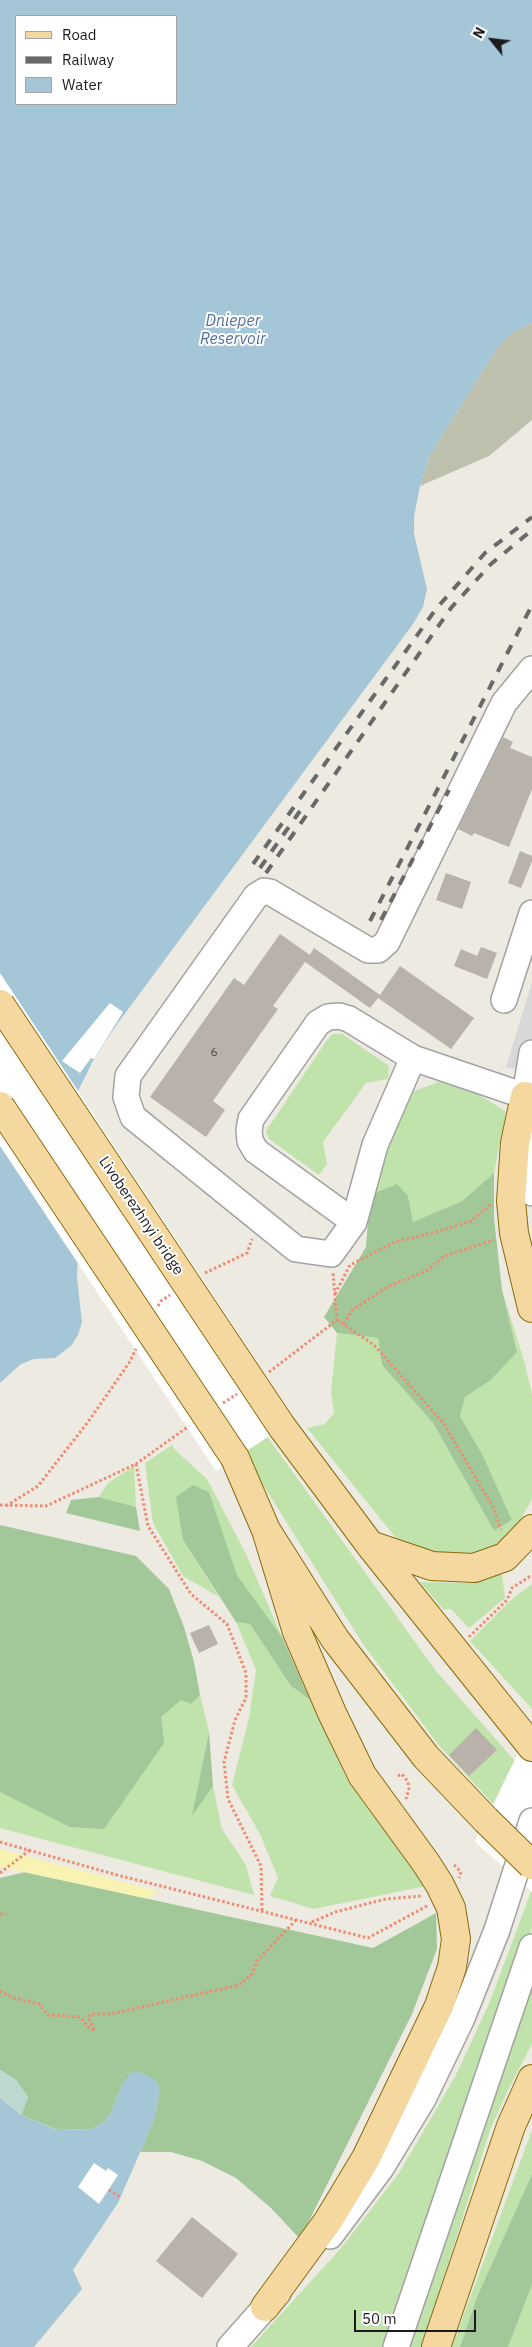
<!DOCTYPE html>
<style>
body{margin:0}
#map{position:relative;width:532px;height:2347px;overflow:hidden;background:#eceae1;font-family:"IBM Plex Sans",sans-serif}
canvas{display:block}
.legend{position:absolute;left:15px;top:15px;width:162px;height:90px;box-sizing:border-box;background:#fff;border:1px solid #a4a4a4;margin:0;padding:6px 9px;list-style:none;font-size:15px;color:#1b1b1b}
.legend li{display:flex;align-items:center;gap:10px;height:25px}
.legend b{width:25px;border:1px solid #a4a4a4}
.north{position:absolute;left:467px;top:15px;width:50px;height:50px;-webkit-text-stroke:4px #fff;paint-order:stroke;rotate:299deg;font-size:14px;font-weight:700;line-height:20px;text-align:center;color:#1b1b1b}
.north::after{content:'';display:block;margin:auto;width:18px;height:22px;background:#1b1b1b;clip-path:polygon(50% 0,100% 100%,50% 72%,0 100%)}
.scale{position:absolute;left:354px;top:2310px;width:122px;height:22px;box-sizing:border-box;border:2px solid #1b1b1b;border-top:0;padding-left:6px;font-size:15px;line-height:18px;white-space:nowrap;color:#1b1b1b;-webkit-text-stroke:4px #fff;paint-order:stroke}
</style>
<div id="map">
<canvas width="532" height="2347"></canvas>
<ul class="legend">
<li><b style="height:6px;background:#f4d89f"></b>Road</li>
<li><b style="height:6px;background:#696969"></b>Railway</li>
<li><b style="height:14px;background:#a5c6d7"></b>Water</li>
</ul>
<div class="north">N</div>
<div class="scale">50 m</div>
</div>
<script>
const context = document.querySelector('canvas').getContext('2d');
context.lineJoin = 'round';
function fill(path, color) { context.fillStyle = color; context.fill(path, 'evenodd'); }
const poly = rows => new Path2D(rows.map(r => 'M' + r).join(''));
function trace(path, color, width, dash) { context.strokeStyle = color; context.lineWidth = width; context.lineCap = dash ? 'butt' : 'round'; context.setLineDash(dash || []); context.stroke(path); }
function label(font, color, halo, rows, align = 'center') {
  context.font = font + ' "IBM Plex Sans",sans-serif'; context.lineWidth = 4; context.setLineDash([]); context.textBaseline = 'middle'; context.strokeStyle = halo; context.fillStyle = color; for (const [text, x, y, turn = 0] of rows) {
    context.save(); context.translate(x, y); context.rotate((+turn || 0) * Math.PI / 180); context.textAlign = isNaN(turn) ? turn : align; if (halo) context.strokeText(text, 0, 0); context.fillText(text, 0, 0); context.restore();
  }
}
const residential = poly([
 [532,982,532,1072,506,1067]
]);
const construction = poly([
 [532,323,532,420,489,456,420,486,430,455,498,347,512,333]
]);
const grass = poly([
 [333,1034,342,1034,389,1066,388,1079,366,1083,323,1142,327,1164,319,1175,269,1139,266,1131,327,1040],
 [439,1082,471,1090,505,1111,508,1118,501,1136,494,1173,462,1201,413,1222,408,1196,370,1195,377,1167,411,1092],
 [502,1290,525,1364,532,1395,532,1497,530,1503,512,1534,493,1548,465,1554,437,1553,417,1549,396,1538,307,1428,325,1424,334,1413,331,1392,337,1333,378,1338,382,1365,433,1423,494,1531,512,1520,482,1454,460,1416,465,1397,491,1380,517,1352],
 [220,1371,436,1671,529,1777,500,1811,441,1748,363,1644,243,1453],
 [172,1445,176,1451,207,1479,246,1554,282,1637,237,1575,209,1492,183,1540,219,1597,183,1576,153,1523,145,1463],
 [134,1466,136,1507,99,1497,108,1483],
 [502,1574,505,1598,469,1628,451,1609,443,1609,420,1582,467,1583],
 [532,1584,532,1709,470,1641,511,1600],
 [236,1622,250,1624,291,1686,310,1700,347,1780,426,1886,314,1909,270,1896,278,1878,260,1834,232,1785,249,1718,256,1670],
 [200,1695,209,1732,193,1814,213,1786,222,1829,246,1865,254,1895,0,1828,0,1792,3,1793,161,1717,181,1700,191,1704],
 [532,1889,532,1927,390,2347,251,2347,342,2247,399,2173,455,2077,489,2004],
 [532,1973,532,2044,508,2090,490,2130,422,2347,408,2347],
 [532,2130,532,2174,477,2297,460,2347,452,2347],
 [532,2285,532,2347,508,2347]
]);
const forest = poly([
 [494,1173,494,1218,502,1290,517,1352,491,1380,465,1397,460,1416,482,1454,512,1520,494,1531,433,1423,382,1365,378,1338,337,1333,324,1317,366,1247,370,1195,397,1184,408,1196,413,1222,462,1201],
 [193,1485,209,1492,237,1575,282,1637,310,1700,291,1686,250,1624,236,1622,183,1540,176,1497],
 [99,1497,136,1507,140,1531,66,1513,71,1500],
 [0,1525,136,1556,169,1589,184,1627,194,1662,200,1695,191,1704,181,1700,161,1717,164,1743,104,1829,70,1827,0,1792],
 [209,1732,213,1786,192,1816],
 [25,1872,373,1948,436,1913,437,1949,412,2014,300,2239,271,2208,236,2178,202,2161,171,2152,140,2152,152,2125,158,2103,159,2087,154,2079,122,2085,110,2115,101,2124,91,2129,58,2130,21,2115,28,2097,16,2080,0,2070,0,1878],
 [532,2174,532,2285,508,2347,460,2347,477,2297]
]);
const wetland = poly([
 [0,2070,16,2080,28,2097,21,2115,0,2098]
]);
const sand = poly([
 [0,1849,158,1891,149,1899,0,1867]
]);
const water = poly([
 [0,0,532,0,532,323,512,333,498,347,430,455,420,486,414,517,414,534,427,589,423,607,413,624,115,1027,94,1059,78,1091,73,1122,79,1230,77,1278,82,1322,78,1335,71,1346,55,1358,34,1359,21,1364,0,1383],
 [16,16,176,16,176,104,16,104],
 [137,2072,143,2073,154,2079,159,2087,158,2103,152,2125,118,2203,73,2270,82,2289,34,2347,0,2347,0,2098,21,2115,57,2130,91,2129,101,2124,110,2115,122,2085,130,2073]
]);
const pier = poly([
 [0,973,295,1419,216,1471,0,1146],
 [110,1003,123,1012,94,1059,91,1058,80,1073,62,1061],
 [532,1724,532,1892,475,1842],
 [94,2163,106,2171,108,2168,118,2175,99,2204,78,2187]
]);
const building = poly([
 [503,737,513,742,510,748,532,757,532,789,509,847,474,833,472,836,458,829],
 [520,851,532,856,532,861,521,888,508,883],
 [446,873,471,882,462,909,436,900],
 [280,934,310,955,314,948,380,995,400,966,474,1018,451,1049,378,998,370,1008,305,962,273,1006,278,1009,213,1101,225,1110,206,1137,150,1097,234,978,244,985],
 [481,947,497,953,487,979,454,966,461,949,477,956],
 [209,1625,218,1644,199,1653,190,1633],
 [476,1728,497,1750,469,1776,449,1755],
 [192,2217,238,2254,202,2298,156,2261]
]);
const path = poly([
 [205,1273,247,1253,252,1239],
 [335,1294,350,1265,395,1242,439,1231,471,1221,491,1204],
 [158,1306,161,1301,170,1295],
 [337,1320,374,1345,444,1424,494,1509,501,1530],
 [344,1324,352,1310,389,1286,428,1270,444,1256,494,1240],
 [269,1372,337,1320,333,1273],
 [223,1403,237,1394],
 [136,1464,148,1526,191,1594,227,1624,246,1673,246,1698,235,1720,224,1762,228,1799,261,1866,262,1910],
 [0,1505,46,1506,136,1464,189,1426],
 [6,1506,38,1486,88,1422,129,1363,136,1349],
 [469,1637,507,1600,512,1588,532,1575],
 [398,1776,402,1774,408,1782,409,1789,406,1799],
 [0,1842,117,1875,368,1938,427,1906],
 [454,1865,461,1872,459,1878],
 [0,1873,30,1850],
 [0,1914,6,1915],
 [312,1922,335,1912,386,1899,421,1896],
 [0,1991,14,1998,39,2004,48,2015,80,2017,88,2027,95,2031,88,2017,91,2014,111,2014,239,1985,252,1974,257,1961,297,1919],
 [109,2190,120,2197]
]);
const minor = poly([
 [504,1000,532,913],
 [339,1016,349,1019,413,1058,375,1145,354,1222,256,1151,250,1141,249,1130,251,1119,318,1023,328,1017,339,1016],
 [532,1053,525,1096,524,1124,532,1193],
 [413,1058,525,1096],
 [354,1222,331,1254,296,1249,133,1117,126,1097,128,1076,256,896,264,891,270,892,368,950,378,950,387,942,504,703,532,669],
 [330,2236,381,2168,423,2099,462,2018,497,1930,532,1821],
 [230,2347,278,2293],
 [396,2347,532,1947]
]);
const major = poly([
 [525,1096,515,1143,511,1201,514,1233,532,1308],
 [282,1427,370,1545,532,1747],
 [235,1458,266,1530,335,1639,426,1757,486,1820],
 [370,1545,432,1566,474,1568,505,1557,532,1529],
 [265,2307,328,2221,366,2158,439,2006,452,1967,456,1939,451,1908,440,1885,426,1863,362,1775,332,1713,297,1632,266,1530],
 [436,2347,511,2126,532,2079]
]);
const rail = poly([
 [253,864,436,609,485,553,532,517],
 [260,868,300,811],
 [266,873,451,608,491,564,532,530],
 [381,920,449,790],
 [370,921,532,605]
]);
const majorBridge = poly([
 [0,1004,282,1427],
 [0,1106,235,1458],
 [486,1820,532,1865]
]);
const numberNames = [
 ["6",214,1053]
];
const streetNames = [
 ["Livoberezhnyi bridge",141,1216,56]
];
const waterNames = [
 ["Dnieper",233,321],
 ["Reservoir",233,339]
];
fill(residential, '#d9d8d8');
fill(construction, '#bec0ae');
fill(grass, '#c0e3ab');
fill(forest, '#a2c899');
fill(wetland, '#c0d9d0');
fill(sand, '#f8f2b3');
fill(water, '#a5c6d7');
fill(pier, '#fff');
fill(building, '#b8b2ab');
trace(minor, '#a2a2a2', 28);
trace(major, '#876b0c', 30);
trace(path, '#ee8b71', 3, [2.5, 2.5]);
trace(minor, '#fff', 25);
trace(major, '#f4d89f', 28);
trace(rail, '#696969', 4, [10, 10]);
trace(majorBridge, '#876b0c', 30, []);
trace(majorBridge, '#f4d89f', 28);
label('12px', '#42413f', null, numberNames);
label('15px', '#1b1b1b', '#fff', streetNames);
label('italic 16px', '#5070a2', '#fff', waterNames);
</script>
